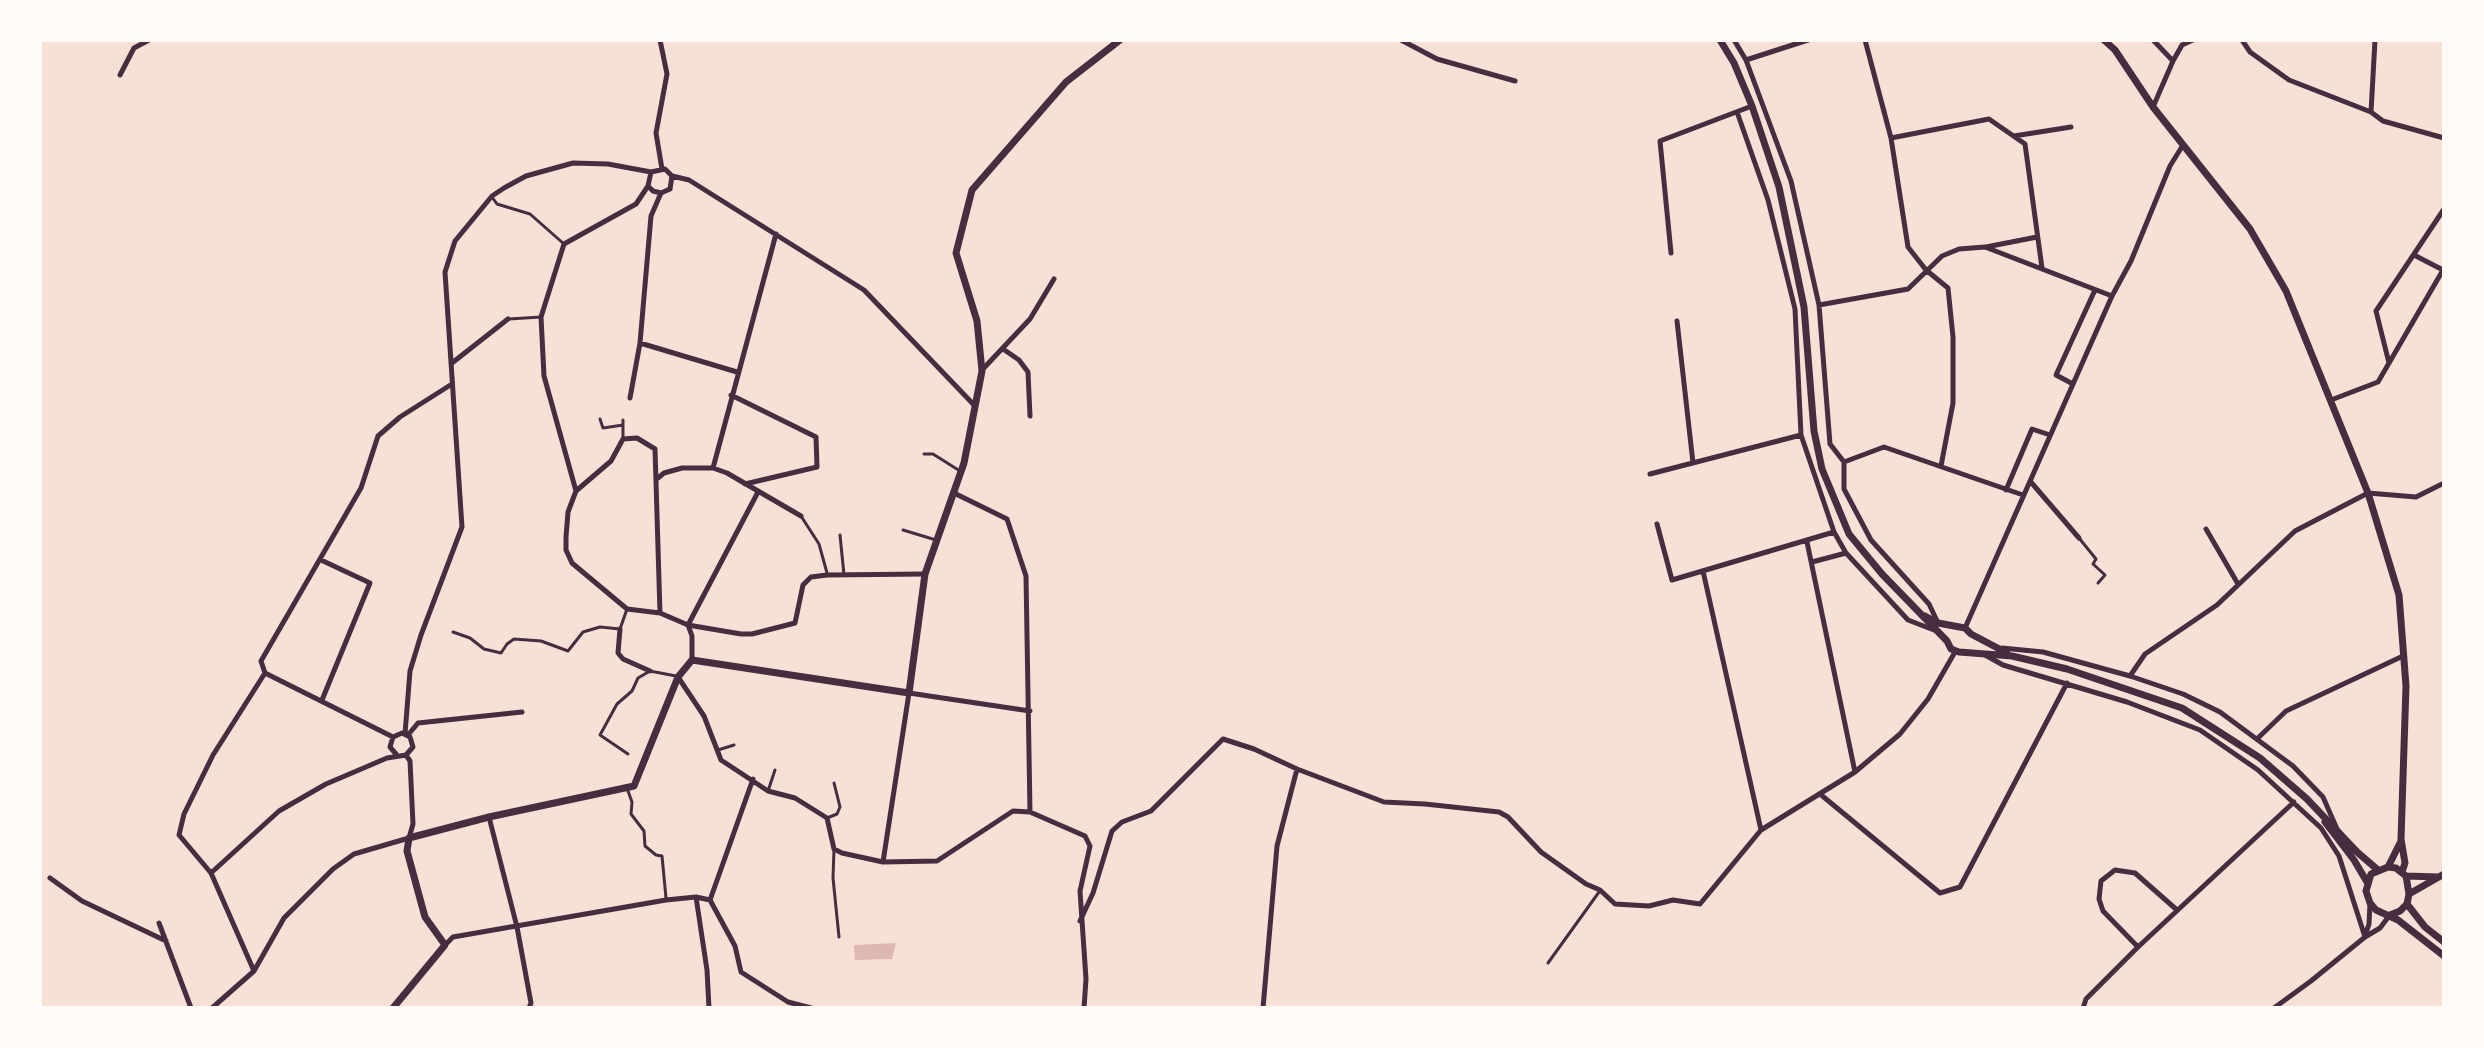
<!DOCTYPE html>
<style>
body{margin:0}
#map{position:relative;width:2484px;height:1048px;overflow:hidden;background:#f7e1d7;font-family:"Golos Text",sans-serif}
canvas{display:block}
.frame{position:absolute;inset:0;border:42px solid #fffaf5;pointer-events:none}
</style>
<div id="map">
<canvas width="2484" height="1048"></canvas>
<div class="frame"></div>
</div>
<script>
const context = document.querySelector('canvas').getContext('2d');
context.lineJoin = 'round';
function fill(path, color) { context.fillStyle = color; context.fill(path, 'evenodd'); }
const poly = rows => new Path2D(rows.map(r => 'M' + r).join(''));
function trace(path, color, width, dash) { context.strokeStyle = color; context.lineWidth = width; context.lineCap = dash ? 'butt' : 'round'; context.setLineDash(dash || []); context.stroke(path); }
const water = poly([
 [896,943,892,959,855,960,854,945]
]);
const service = poly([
 [492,197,497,204,530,214,564,244],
 [509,319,541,317],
 [600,419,603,428,623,425],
 [623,420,623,439],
 [924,454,933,454,960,471],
 [801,516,819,544,827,573],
 [903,530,936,540],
 [840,535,844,575],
 [2079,538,2096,559,2093,564,2105,575,2098,583],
 [453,632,470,638,484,649,501,653,507,644,514,639,541,641,568,651,583,632,600,627,620,629,627,609],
 [718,750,734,745],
 [628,754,600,735,617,704,632,691,638,678,650,671,676,676],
 [628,791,632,802,631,814,644,831,645,846,656,855,662,856,666,898],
 [768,791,775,770],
 [827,818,837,814,840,807,834,783],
 [834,849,833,878,839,937],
 [1548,963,1599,892]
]);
const minor = poly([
 [660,40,667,74,656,133,662,169],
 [1401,40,1437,59,1515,81],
 [1734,40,1746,60,1791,181,1819,305,1830,444,1844,462,1844,489,1871,540,1929,604,1938,623],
 [1865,40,1891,138,1908,247,1926,270,1948,288,1953,337,1953,403,1941,466],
 [2242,40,2250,52,2289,80,2371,112,2383,121,2444,138],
 [1746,60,1808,40],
 [2173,61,2182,45,2193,40],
 [120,75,134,48,149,40],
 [2153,107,2173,61,2153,40],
 [1737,112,1768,200,1795,309,1801,435,1834,532,1846,553,1908,620,1934,630],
 [2371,112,2375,40],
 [2014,136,2071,127],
 [1891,138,1989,119,2025,144,2042,268],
 [651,172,648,186,653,191,661,193],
 [648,186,636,204,564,244,541,317,544,376,576,491,568,512,566,537,566,550,572,563,627,609,660,613,688,625,741,634,752,634,795,623,803,585,811,577,827,575,925,574],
 [661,193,670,189,672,176],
 [1986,247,2037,237],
 [1671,253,1660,141,1752,106],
 [2414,255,2443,270],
 [1819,305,1908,289,1942,256,1959,249,1985,247,2112,296],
 [1677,321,1693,463],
 [640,343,737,372],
 [1003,349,1019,360,1028,372,1030,416],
 [452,363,508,319],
 [2389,363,2376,311,2444,209],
 [982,370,1030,319,1054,279],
 [2073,384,2056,375,2095,290],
 [731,395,816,437,817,467,745,484],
 [630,398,640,343,651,216,661,193],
 [2331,400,2378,382,2443,270],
 [1844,462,1884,447,2023,495],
 [713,468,776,234],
 [1650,474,1801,435],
 [658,478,664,473,682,468,713,468,727,473,801,516],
 [2030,481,2079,538],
 [2006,490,2032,429,2050,435],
 [576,491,611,461,623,439,637,438,655,449,660,613],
 [954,493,1007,519,1026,576,1030,812],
 [1657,524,1672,580,1834,532],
 [2206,529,2238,584],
 [1807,542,1855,772],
 [321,560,370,583,322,700],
 [1812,562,1846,553],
 [1703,571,1761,830],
 [688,625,758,492],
 [688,625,692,636,692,660],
 [1965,628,2112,296,2131,261,2170,166,2183,145],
 [620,629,618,653,623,659,650,671],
 [2002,648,2043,652,2130,676,2183,694,2220,712,2293,766,2323,797,2337,829],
 [1985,655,2003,665,2127,702,2200,730,2258,770,2321,828,2339,856,2365,937],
 [265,673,393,737],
 [2130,676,2145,654,2217,605,2295,531,2368,493,2416,497,2444,483],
 [678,677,704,716,721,760,768,791,795,798,827,818,834,849,842,853,883,862,937,861,1013,811,1030,812,1085,836,1090,846,1080,891,1086,979,1084,1008],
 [405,734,410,671,421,635,462,527,445,272,455,241,492,196,504,188,526,176,573,163,608,164,651,172,665,169,672,176,689,180,864,290,975,406],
 [408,735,418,723,522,712],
 [393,737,402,733,410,737,413,747,406,755],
 [393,737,390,747,396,754],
 [2258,738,2286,711,2403,656],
 [1820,794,1940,893,1960,887,2067,683],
 [489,817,517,927,531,1003,529,1008],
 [883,862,909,693,1030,711],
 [211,873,279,811,326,784,387,758,406,755],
 [50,878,82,901,166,941],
 [696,897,707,970,709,1008],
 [710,900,735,946,741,972,788,1002,811,1008],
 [710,900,753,779],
 [1080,921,1093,893,1112,831,1122,822,1151,811,1223,739,1254,749,1297,769,1384,802,1425,804,1499,812,1508,817,1541,852,1586,884,1600,890,1615,904,1649,906,1673,900,1700,904,1761,830,1855,772,1900,734,1928,699,1955,652],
 [159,923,191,1008],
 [2365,936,2369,924,2370,903],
 [445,945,453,937,666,900,696,897,710,900],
 [2138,947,2103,911,2099,899,2101,881,2115,870,2135,873,2177,910],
 [254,971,211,873,179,835,184,814,213,755,265,673,261,661,361,488,378,436,400,417,452,384],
 [212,1008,254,971,284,918,333,869,354,854,409,838,413,824,410,761,406,755],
 [1263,1008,1277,846,1297,769],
 [2083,1008,2086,999,2138,947,2294,802],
 [2274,1008,2311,981,2365,937,2380,928,2389,916]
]);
const tertiary = poly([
 [393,1008,445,945,425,917,407,851,409,838,489,817,634,786,678,677,692,660,909,693,925,574,964,463,982,371,977,321,956,253,972,190,1066,82,1120,40]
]);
const secondary = poly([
 [1720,40,1734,63,1752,106,1779,187,1804,307,1814,431,1822,469,1849,534,1882,574,1947,641,1951,649,1959,652,2012,656,2067,669,2182,708,2260,758,2307,799,2357,852,2378,870],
 [2104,40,2115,50,2153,107,2250,229,2286,291,2368,493,2399,595,2406,686,2401,839,2405,863,2402,872],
 [1925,616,1938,623,1965,628,1971,634,2007,653],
 [2325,822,2354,860,2367,882],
 [2388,867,2401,841],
 [2406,876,2439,877],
 [2409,894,2444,874],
 [2407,904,2425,927,2444,942],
 [2390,915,2400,911,2407,904,2409,894,2406,876,2396,868,2388,867,2371,874,2366,891,2370,903,2376,910,2398,920,2444,956]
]);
fill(water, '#dcb8b0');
trace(service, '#4a2c40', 3);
trace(minor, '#4a2c40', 5);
trace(tertiary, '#4a2c40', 7);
trace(secondary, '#4a2c40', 7);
</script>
